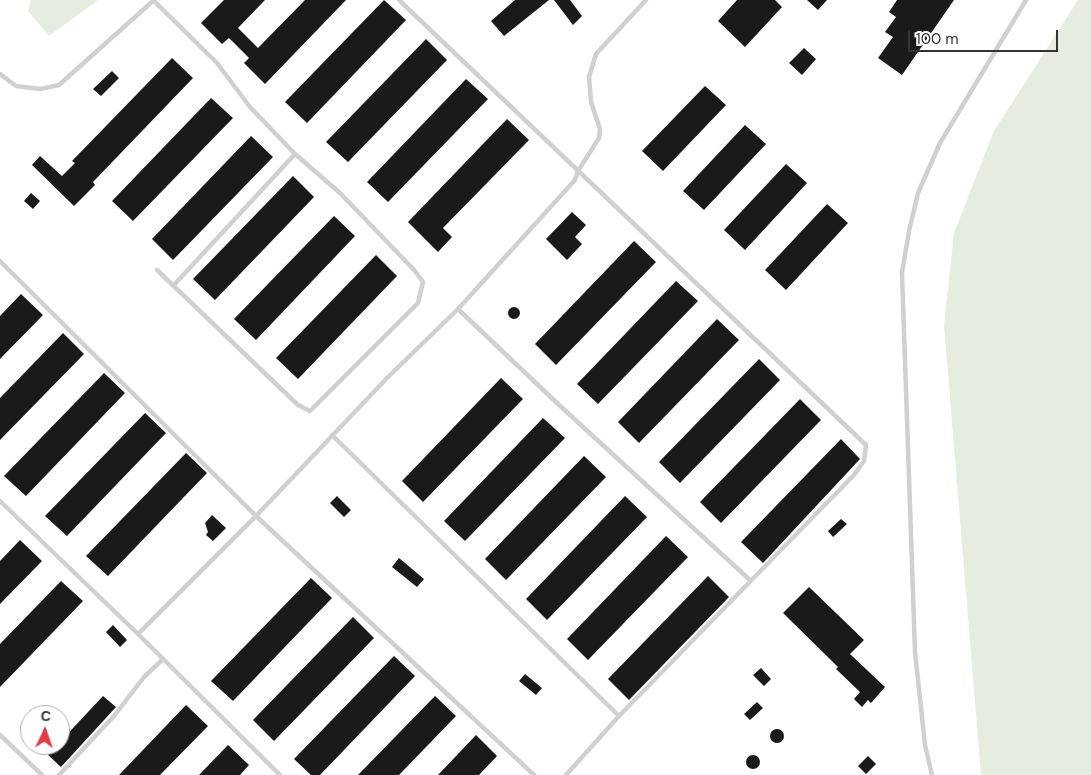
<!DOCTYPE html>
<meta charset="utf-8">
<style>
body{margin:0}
#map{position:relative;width:1091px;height:775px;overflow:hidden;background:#fff;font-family:"DM Sans",sans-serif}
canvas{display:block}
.north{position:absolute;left:20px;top:705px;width:50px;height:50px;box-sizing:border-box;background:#fff;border:1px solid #adadad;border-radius:50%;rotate:3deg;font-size:14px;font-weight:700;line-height:20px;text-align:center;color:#333}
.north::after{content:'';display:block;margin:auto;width:18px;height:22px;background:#e63946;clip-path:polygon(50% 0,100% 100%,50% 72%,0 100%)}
.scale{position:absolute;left:908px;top:30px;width:150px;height:22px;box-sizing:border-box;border:2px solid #333;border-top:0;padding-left:6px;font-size:15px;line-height:18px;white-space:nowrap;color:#333;-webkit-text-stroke:4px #fff;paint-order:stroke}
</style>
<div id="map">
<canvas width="1091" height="775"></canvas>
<div class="north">С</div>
<div class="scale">100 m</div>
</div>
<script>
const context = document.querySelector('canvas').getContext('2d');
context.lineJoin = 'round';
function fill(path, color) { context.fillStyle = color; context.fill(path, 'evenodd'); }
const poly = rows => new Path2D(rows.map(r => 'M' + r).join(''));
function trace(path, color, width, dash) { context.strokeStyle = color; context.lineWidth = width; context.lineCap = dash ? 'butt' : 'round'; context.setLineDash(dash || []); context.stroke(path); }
const green = poly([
 [31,0,98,0,49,36,28,11],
 [1078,0,1091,0,1091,775,981,775,944,325,954,233,994,131]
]);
const building = poly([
 [224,0,265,0,238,28,258,48,305,0,346,0,265,84,244,63,249,58,229,38,222,44,201,23],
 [384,0,406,20,307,123,285,102],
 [515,0,549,0,504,36,491,21],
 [554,0,570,0,582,16,573,25],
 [737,0,775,0,782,7,745,47,718,21],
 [807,0,827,0,818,10],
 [897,0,954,0,902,75,878,58,893,37,885,32,896,17,889,12],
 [426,39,447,60,348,162,326,142],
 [804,48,816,59,802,75,789,63],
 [172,58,193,78,93,182,95,185,74,206,32,165,40,156,62,176,75,163,72,161],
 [112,71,119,78,101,96,93,89],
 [466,79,488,99,388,202,367,182],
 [705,86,726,105,663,171,642,151],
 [211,98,233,118,133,221,112,201],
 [507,119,529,140,443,228,452,237,438,252,408,222],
 [745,125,766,144,704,210,683,191],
 [251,136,273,157,173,260,152,239],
 [786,164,807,183,745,250,724,230],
 [293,176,314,197,215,300,193,279],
 [31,193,40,201,33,209,24,201],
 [827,204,848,223,786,290,765,270],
 [572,212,586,225,575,237,582,244,567,260,546,239],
 [334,216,355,236,256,340,234,319],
 [634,241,656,262,556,365,535,344],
 [376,255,397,276,298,379,276,358],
 [676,281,698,301,598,404,577,384],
 [21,294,43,315,0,359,0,316],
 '508 313a6 6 0 1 1 12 0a6 6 0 1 1-12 0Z',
 [717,319,739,340,639,443,618,422],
 [63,333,84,354,0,440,0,398],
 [759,359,780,380,680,483,659,462],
 [104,373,125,393,26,496,4,476],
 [501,378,523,399,423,502,402,481],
 [800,399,821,420,721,523,700,502],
 [145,413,166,433,67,536,45,516],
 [543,418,565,438,465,541,444,521],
 [841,439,860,459,763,563,741,542],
 [186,453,207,473,108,576,86,556],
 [584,456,606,477,506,580,485,559],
 [337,496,351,510,344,517,330,503],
 [625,496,647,517,547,620,526,599],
 [212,515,226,528,213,541,206,535,208,532,205,523],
 [841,519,847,524,833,537,828,531],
 [666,536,688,557,588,660,567,639],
 [20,540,42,561,0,604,0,561],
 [399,558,424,579,417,587,392,567],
 [708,576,729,597,629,700,608,679],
 [311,578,332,598,233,701,211,681],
 [61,581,83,601,0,687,0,644],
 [809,587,864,640,850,654,885,687,871,703,868,700,862,707,854,699,860,692,836,669,838,667,783,613],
 [353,617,374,638,274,741,253,720],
 [113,625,127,640,120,647,106,632],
 [394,656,415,676,320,775,311,775,294,759],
 [761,668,771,679,764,686,753,675],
 [525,674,542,688,536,695,519,681],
 [103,696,116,707,61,767,48,755,57,745,60,745,60,742],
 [435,696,456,716,399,775,358,775],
 [757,702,763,708,750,720,744,714],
 [186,705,208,726,160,775,119,775],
 '770 736a7 7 0 1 1 14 0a7 7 0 1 1-14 0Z',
 [476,735,497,756,479,775,438,775],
 [228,745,249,765,240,775,199,775],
 '746 762a7 7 0 1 1 14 0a7 7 0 1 1-14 0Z',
 [868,756,876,764,866,774,858,766]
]);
const lane = poly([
 [399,0,866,445,864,461,854,475,619,716,566,775],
 [154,1,217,63,250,107,295,154,340,193,415,271,423,282,418,303,310,411,298,405,157,270],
 [0,74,16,86,40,89,59,85,154,0],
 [0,261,256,516,138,634,0,501],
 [174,285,295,154],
 [458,309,558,404,750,580],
 [332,435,619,716],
 [138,634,280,775],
 [0,735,42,775],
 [59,775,114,716,144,677,162,660],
 [534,775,256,516,387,378,458,309,575,180,578,171,599,138,600,129,591,102,589,77,596,54,646,0],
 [932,775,925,745,915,652,902,273,909,231,918,193,940,143,1026,0]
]);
fill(green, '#e6ecdf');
fill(building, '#1a1a1a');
trace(lane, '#d0d0d0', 4.5);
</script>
